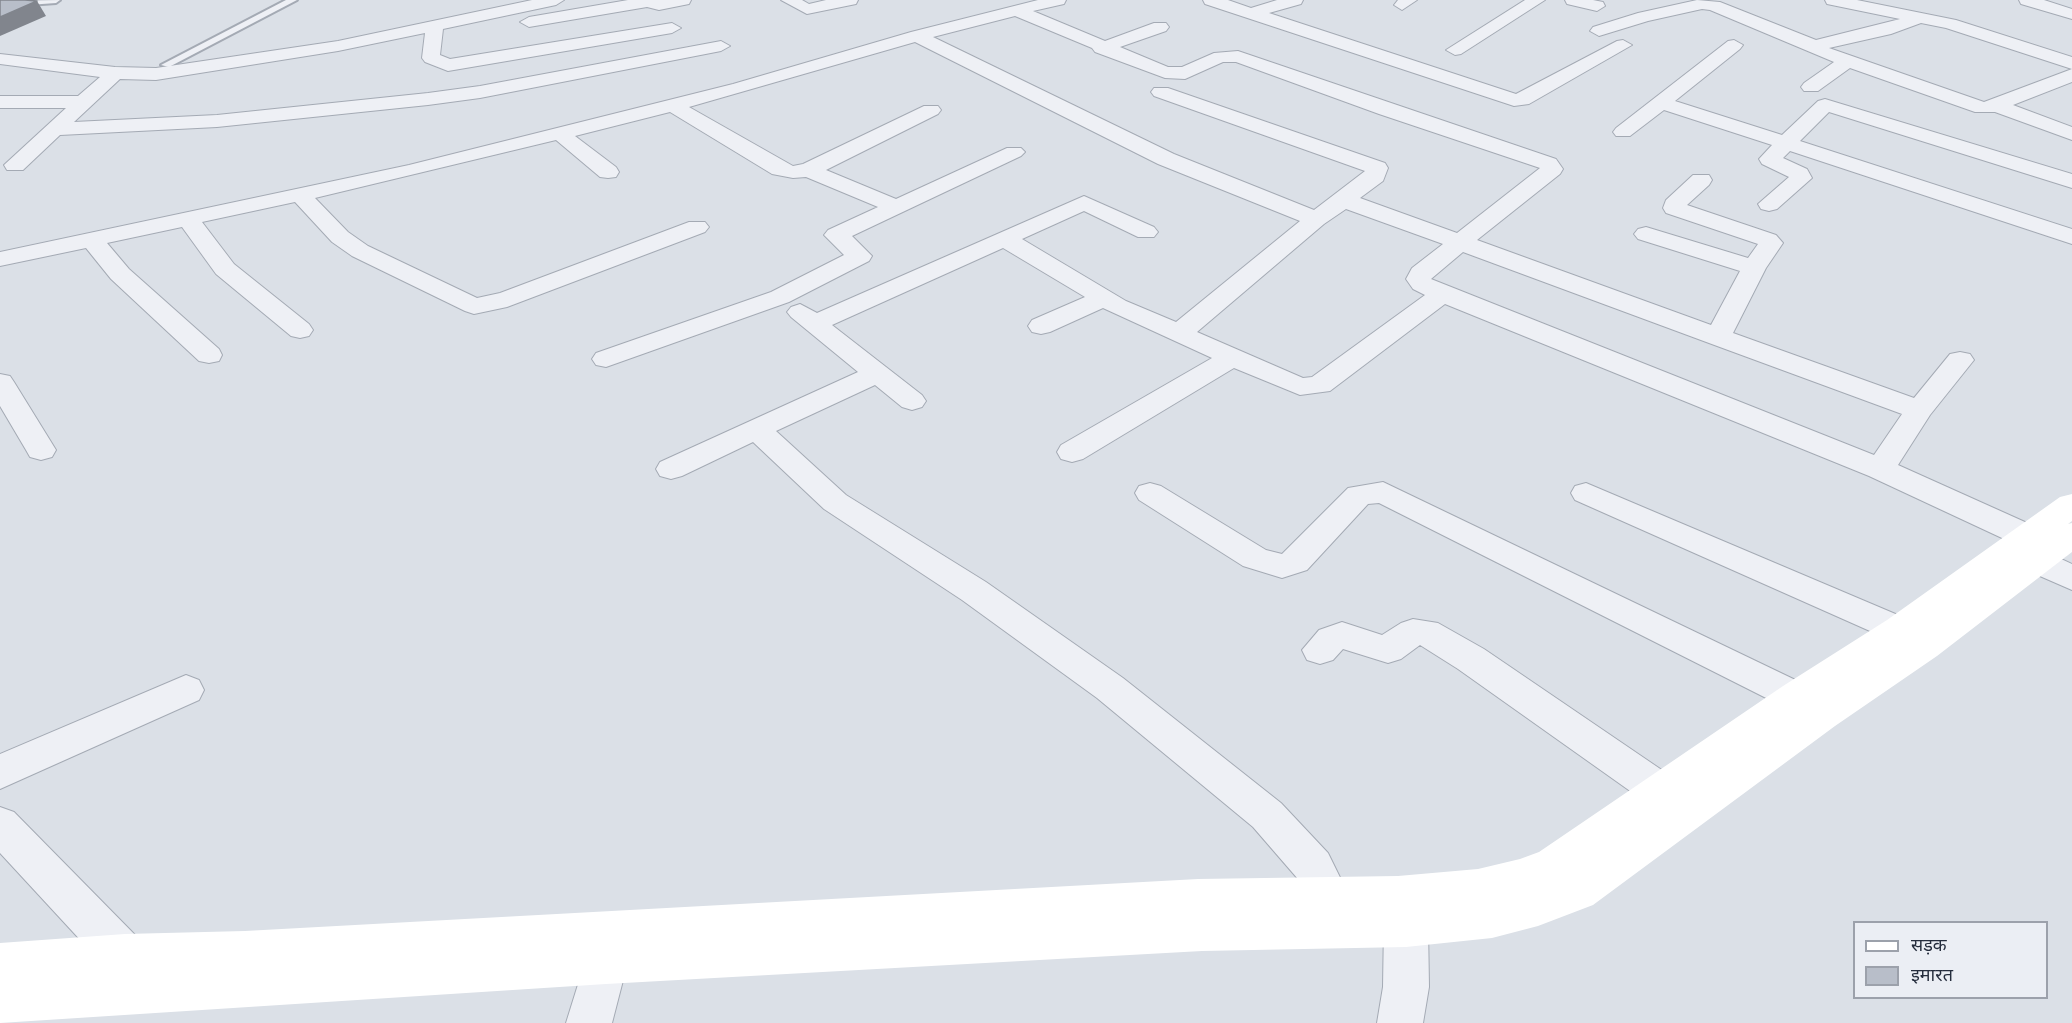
<!DOCTYPE html>
<meta charset="utf-8">
<style>
body{margin:0}
#map{position:relative;width:2072px;height:1023px;overflow:hidden;background:#dbe0e7;font-family:"Fira Sans","Noto Sans Devanagari",sans-serif}
canvas{display:block}
.legend{position:absolute;left:1853px;top:921px;width:195px;height:78px;box-sizing:border-box;background:#ebeef4;border:2px solid #9ca1ab;margin:0;padding:8px 10px;list-style:none;font-size:18px;color:#252d3d}
.legend li{display:flex;align-items:center;gap:12px;height:30px}
.legend b{width:30px;border:2px solid #9ca1ab}
</style>
<div id="map">
<canvas width="2072" height="1023"></canvas>
<ul class="legend">
<li><b style="height:8px;background:#fff"></b>सड़क</li>
<li><b style="height:16px;background:#b8bec9"></b>इमारत</li>
</ul>
</div>
<script>
const context = document.querySelector('canvas').getContext('2d');
context.lineJoin = 'round';
const poly = rows => new Path2D(rows.map(r => 'M' + r).join(''));
function trace(path, color, width, dash) { context.strokeStyle = color; context.lineWidth = width; context.lineCap = dash ? 'butt' : 'round'; context.setLineDash(dash || []); context.stroke(path); }
function fill(path, color) { context.fillStyle = color; context.fill(path, 'evenodd'); }
const lane = poly([
 [60,0,56,3,0,7,0,1,60,0],
 [286,0,297,0,169,67,161,65,286,0]
]);
const street = poly([
 [532,0,564,0,556,5,443,29,440,55,450,59,672,23,681,28,672,33,448,71,425,62,422,58,425,33,338,51,156,80,120,79,74,122,217,115,428,93,480,86,721,41,730,46,721,51,480,98,428,105,217,127,60,135,23,170,7,170,4,165,66,108,0,108,0,96,78,96,100,77,0,64,0,54,115,67,156,68,338,41,532,0],
 [628,0,691,0,689,4,659,10,647,7,529,27,520,22,529,17,628,0],
 [781,0,802,0,809,4,826,0,858,0,856,4,807,14,781,0],
 [1038,0,1066,0,1064,4,1033,11,1105,41,1154,23,1166,23,1169,27,1166,31,1120,47,1168,67,1182,67,1214,53,1238,51,1556,159,1563,169,1560,174,1477,240,1711,325,1740,271,1638,239,1634,234,1638,229,1646,227,1748,258,1758,244,1666,213,1663,208,1666,200,1693,175,1709,175,1712,180,1709,185,1687,205,1776,235,1783,243,1766,268,1733,333,1914,398,1950,354,1960,352,1970,354,1974,360,1930,415,1898,465,2065,540,2069,548,2065,556,2059,558,2072,564,2072,590,2026,570,2022,562,2026,554,2032,552,1869,476,1445,304,1330,391,1300,395,1234,368,1083,459,1072,462,1061,459,1057,452,1061,445,1212,358,1103,308,1050,332,1041,334,1032,332,1028,326,1032,320,1085,297,1003,248,832,325,922,395,926,401,922,407,912,410,902,407,875,385,776,431,846,495,986,582,1123,678,1281,803,1328,853,1359,916,1352,930,1337,936,1322,930,1298,879,1253,827,1097,698,962,600,824,509,753,442,682,476,671,479,660,476,656,469,660,462,858,372,791,317,787,312,791,307,800,304,817,313,1084,196,1154,227,1158,232,1154,237,1138,237,1084,211,1022,239,1126,301,1176,322,1300,221,1158,164,915,42,689,107,793,166,803,164,924,106,938,106,941,110,938,114,826,170,896,199,1007,148,1021,148,1025,152,1021,156,852,236,872,256,869,261,789,302,606,367,596,365,592,359,596,353,771,292,844,255,824,235,828,230,878,207,806,177,793,178,772,174,670,112,575,136,616,167,619,172,616,177,608,178,600,177,556,140,315,198,348,232,368,246,477,298,500,293,689,222,705,222,709,227,705,232,507,307,474,314,465,311,352,256,332,242,295,202,202,222,234,264,309,324,313,330,309,336,300,338,291,336,216,274,182,227,107,243,129,269,219,349,222,355,219,361,209,363,199,361,111,279,86,248,0,266,0,252,409,165,733,84,911,32,1038,0],
 [1015,16,1092,48,1095,52,1165,78,1185,79,1223,62,1236,62,1379,114,1540,168,1457,233,1360,198,1383,181,1388,168,1385,163,1168,88,1154,88,1151,92,1154,96,1365,171,1314,210,1174,154,933,37,1015,16],
 [1346,209,1443,244,1412,268,1406,279,1413,289,1425,295,1312,377,1303,378,1197,332,1324,224,1346,209],
 [1463,252,1709,343,1902,414,1874,455,1431,279,1463,252],
 [1203,0,1228,0,1251,8,1277,0,1303,0,1301,4,1269,13,1516,94,1617,41,1623,40,1632,45,1529,104,1514,106,1205,4,1203,0],
 [1398,0,1417,0,1402,10,1394,5,1398,0],
 [1525,0,1545,0,1461,54,1455,55,1446,50,1525,0],
 [1565,0,1593,0,1603,2,1605,6,1597,11,1567,4,1565,0],
 [1697,0,1720,2,1816,40,1900,19,1827,4,1825,0,1857,0,1956,20,2072,57,2072,69,1946,28,1921,23,1891,34,1829,48,1984,102,2072,69,2072,82,2013,105,2072,127,2072,140,1995,112,1975,112,1850,68,1818,91,1804,91,1801,87,1804,83,1834,62,1710,10,1702,9,1648,21,1599,36,1590,31,1593,27,1638,13,1697,0],
 [2019,0,2044,0,2072,9,2072,19,2021,4,2019,0],
 [1734,40,1743,45,1740,49,1675,101,1782,135,1818,101,1825,99,2072,174,2072,188,1829,112,1800,141,2072,229,2072,244,1790,151,1783,158,1807,169,1812,178,1777,209,1769,211,1761,209,1758,204,1789,177,1762,164,1759,159,1772,145,1664,110,1630,136,1616,136,1613,132,1616,128,1728,41,1734,40],
 [0,374,10,376,14,382,56,450,52,457,41,460,30,457,26,450,0,406,0,374],
 [1383,482,1810,687,1815,697,1810,707,1797,712,1784,707,1379,503,1368,504,1307,570,1282,578,1243,566,1139,500,1135,493,1139,486,1150,483,1161,486,1266,550,1282,554,1348,488,1383,482],
 [1586,483,1912,621,1917,630,1912,639,1900,643,1888,639,1575,500,1571,493,1575,486,1586,483],
 [1413,619,1438,623,1484,649,1675,779,1681,791,1675,803,1661,808,1647,803,1458,669,1420,645,1401,659,1388,663,1343,649,1333,660,1320,664,1307,660,1302,650,1319,630,1342,622,1382,635,1401,623,1413,619],
 [186,675,199,680,204,690,199,700,0,789,0,754,186,675],
 [0,807,14,812,141,941,147,956,141,971,125,977,109,971,0,853,0,807],
 [1406,904,1421,910,1428,925,1429,987,1423,1023,1377,1023,1383,987,1384,925,1391,910,1406,904],
 [606,939,622,946,628,961,612,1023,566,1023,590,946,606,939]
]);
const secondary = poly([
 [2072,494,2072,521,2068,524,2072,523,2072,552,1937,656,1835,726,1593,905,1538,926,1492,938,1406,947,1202,951,606,984,0,1023,0,943,125,934,245,931,1198,879,1398,876,1478,869,1520,859,1539,852,1783,686,1887,620,2060,497,2072,494]
]);
const shadedWall = poly([
 [37,1,46,16,0,36,0,17]
]);
const building = poly([
 [0,0,25,0,37,1,0,17,0,0]
]);
trace(lane, '#a4aab4', 4);
trace(street, '#a4aab4', 2);
fill(lane, '#eef0f5');
fill(street, '#eef0f5');
fill(secondary, '#fff');
fill(shadedWall, '#81858d');
fill(building, '#b8bec9');
trace(building, '#81858d', 1.5);
</script>
